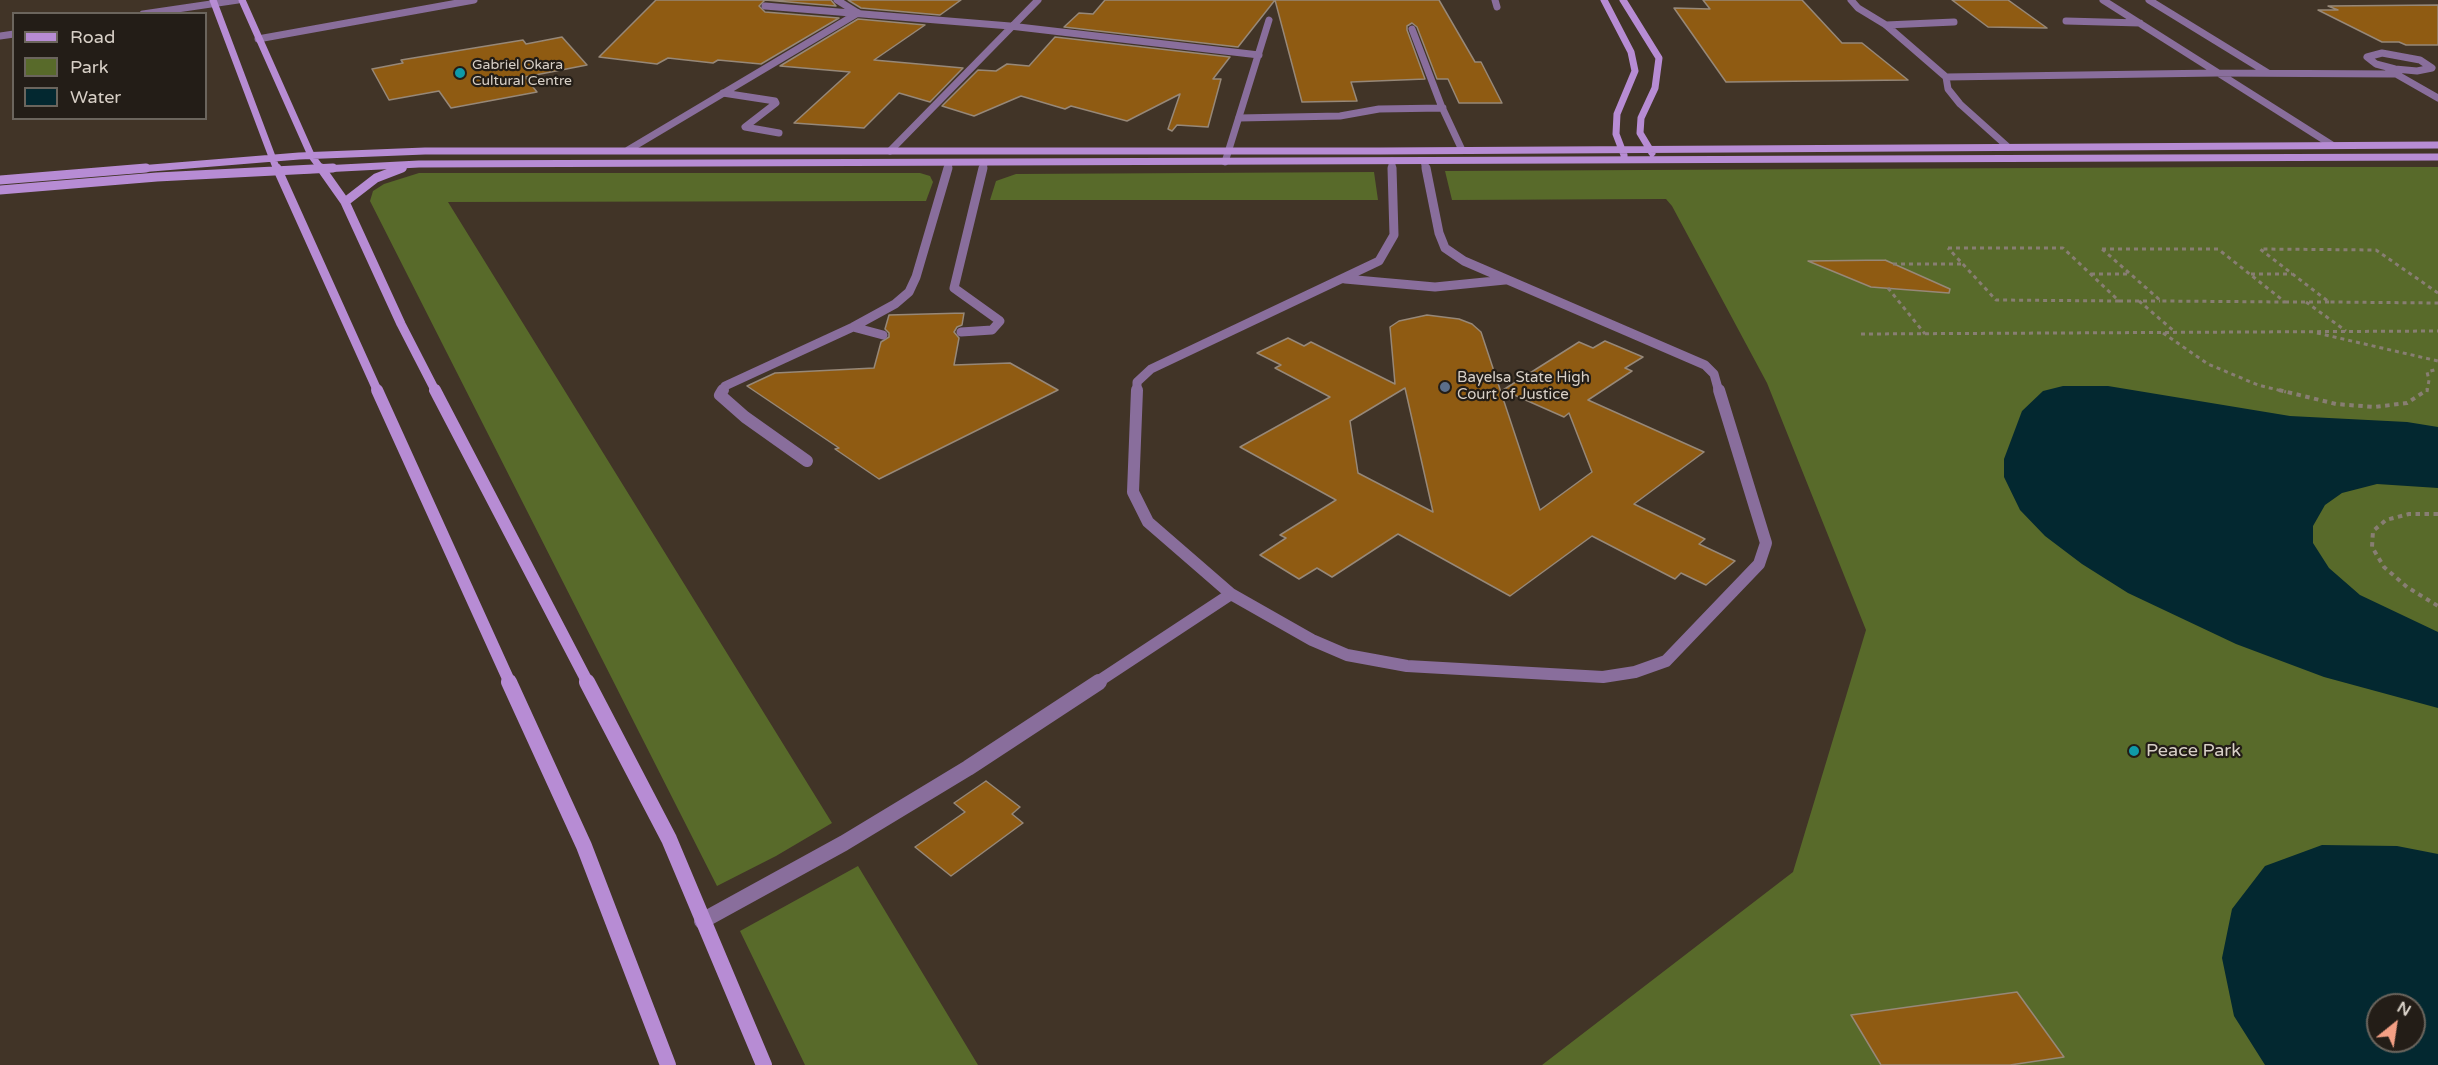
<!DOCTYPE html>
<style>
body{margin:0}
#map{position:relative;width:2438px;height:1065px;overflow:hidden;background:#413427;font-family:"Varela Round",sans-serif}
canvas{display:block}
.legend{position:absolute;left:12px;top:12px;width:195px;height:108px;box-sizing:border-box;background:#231d17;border:2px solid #6b655d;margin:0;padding:8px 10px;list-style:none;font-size:18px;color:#d8d0c7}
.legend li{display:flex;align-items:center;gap:12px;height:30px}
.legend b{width:30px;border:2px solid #6b655d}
.north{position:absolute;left:2366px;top:993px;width:60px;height:60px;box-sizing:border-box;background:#231d17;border:2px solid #6b655d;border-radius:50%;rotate:30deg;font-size:16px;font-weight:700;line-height:24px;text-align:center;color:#d8d0c7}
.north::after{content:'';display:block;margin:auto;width:21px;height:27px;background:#f39f84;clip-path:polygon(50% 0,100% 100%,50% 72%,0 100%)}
</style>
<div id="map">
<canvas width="2438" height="1065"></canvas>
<ul class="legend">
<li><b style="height:8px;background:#b78cd4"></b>Road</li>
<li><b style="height:16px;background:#586a2a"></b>Park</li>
<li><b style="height:16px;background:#032830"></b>Water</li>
</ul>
<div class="north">N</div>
</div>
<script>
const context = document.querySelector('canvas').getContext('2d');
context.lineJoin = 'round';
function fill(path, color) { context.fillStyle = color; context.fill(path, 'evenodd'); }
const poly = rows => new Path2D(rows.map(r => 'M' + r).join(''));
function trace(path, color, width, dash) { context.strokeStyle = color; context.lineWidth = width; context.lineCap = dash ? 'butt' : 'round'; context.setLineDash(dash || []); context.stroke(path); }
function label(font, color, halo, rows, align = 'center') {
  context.font = font + ' "Varela Round",sans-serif'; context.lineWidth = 4.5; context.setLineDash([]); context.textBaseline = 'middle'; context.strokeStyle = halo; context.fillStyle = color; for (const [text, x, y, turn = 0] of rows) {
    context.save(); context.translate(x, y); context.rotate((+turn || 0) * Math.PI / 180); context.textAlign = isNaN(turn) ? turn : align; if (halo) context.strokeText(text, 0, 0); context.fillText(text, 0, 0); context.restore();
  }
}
const green = poly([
 [2234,167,2438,167,2438,1065,1542,1065,1793,872,1866,630,1767,383,1672,206,1666,199,1452,200,1445,171],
 [2378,1005,2414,1005,2414,1041,2378,1041],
 [1374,172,1378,200,990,200,996,181,1016,174],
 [419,173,920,173,930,176,933,182,926,201,448,202,832,823,776,856,717,886,370,201,373,191,384,184],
 [858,866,978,1065,805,1065,740,931]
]);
const water = poly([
 [2063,386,2108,386,2290,416,2407,422,2438,427,2438,488,2377,484,2342,493,2325,505,2313,526,2313,543,2329,568,2360,595,2438,632,2438,708,2324,677,2236,644,2128,593,2082,564,2045,536,2020,510,2004,477,2004,459,2022,411,2043,391],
 [2322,845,2397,846,2438,854,2438,1065,2265,1065,2234,1016,2222,958,2232,909,2265,866],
 [2378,1005,2414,1005,2414,1041,2378,1041]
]);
const building = poly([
 [656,0,831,0,836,6,765,0,759,6,765,12,839,18,761,64,718,60,713,63,668,58,657,64,599,57,656,0],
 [848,0,961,0,940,15,861,8,848,0],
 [1105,0,1275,0,1238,47,1064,27,1079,13,1093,14,1105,0],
 [1275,0,1439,0,1475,62,1481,62,1502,103,1459,103,1448,79,1437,79,1417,27,1412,23,1407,26,1407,30,1425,79,1351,82,1357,101,1302,102,1275,0],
 [1703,0,1802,0,1842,43,1862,43,1908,80,1726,82,1674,8,1710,9,1703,0],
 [1952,0,2008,0,2047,28,1988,27,1952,0],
 [2438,5,2438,45,2406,45,2399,42,2382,42,2318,10,2338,10,2328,6,2438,5],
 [858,19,925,25,874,60,963,68,930,102,899,93,864,128,794,123,850,72,780,66,858,19],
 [562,37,587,65,525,77,537,92,451,108,439,91,389,100,372,69,403,63,401,60,523,40,526,44,562,37],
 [1055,37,1230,57,1213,79,1221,79,1208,127,1177,125,1172,131,1168,129,1180,94,1127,121,1071,106,1065,109,1021,96,974,116,942,106,978,70,996,71,1007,64,1029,66,1055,37],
 [1885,260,1950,289,1949,293,1871,287,1808,261,1885,260],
 [964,313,962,325,957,327,954,332,959,338,954,365,1010,363,1058,390,879,479,835,449,839,448,747,386,775,373,874,368,881,342,889,337,889,333,885,329,889,315,964,313],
 [1427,315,1459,319,1472,324,1481,332,1540,510,1592,472,1569,413,1564,417,1503,390,1579,342,1593,348,1605,341,1643,357,1625,368,1632,371,1588,400,1704,452,1634,504,1705,539,1699,544,1735,561,1706,585,1681,573,1675,579,1592,536,1510,596,1398,534,1332,577,1317,568,1299,579,1260,555,1286,538,1280,535,1336,500,1240,447,1330,397,1275,368,1281,365,1257,353,1288,338,1304,346,1311,342,1395,384,1390,327,1399,321,1427,315],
 [1405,388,1433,512,1358,473,1350,421,1405,388],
 [986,781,1020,807,1012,814,1023,823,951,876,915,847,965,812,954,803,986,781],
 [2017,992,2064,1057,2010,1065,1881,1065,1851,1015,2017,992]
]);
const pathFar1 = poly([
 [1948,248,2063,248,2119,301,1996,300,1948,248],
 [2102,249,2218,249,2285,302,2161,301,2102,249],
 [1893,264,1961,264],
 [2091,274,2131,274],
 [2251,274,2292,274],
 [1888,288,1925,334],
 [2438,293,2376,250,2260,249,2329,302,2438,303],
 [2119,301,2160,301],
 [2139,301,2175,332],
 [2285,302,2329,302],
 [2306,302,2346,331],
 [2163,333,2208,364,2258,385,2286,392],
 [2317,333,2438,361],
 [1861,334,2438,331],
 [2427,392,2429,380,2427,372,2438,369]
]);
const path = poly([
 [2279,390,2336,404,2374,407,2407,403,2427,390],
 [2438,514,2409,514,2386,520,2373,531,2372,547,2384,567,2407,587,2438,606]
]);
const laneFar3 = poly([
 [837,0,858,13],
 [1495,0,1497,7],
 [1851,0,1858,8,1886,25,1946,77],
 [2103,0,2332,145],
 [2149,0,2268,73],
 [2066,21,2140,23],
 [1886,25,1954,22],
 [1412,29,1441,105,1462,150],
 [258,39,474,0],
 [2382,53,2420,60,2432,68,2417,71,2395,69,2376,64,2367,57,2382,53],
 [2389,70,2438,98],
 [723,93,775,101,776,103,745,127,779,133],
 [1239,118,1340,116,1379,109,1443,108],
 [2008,147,1960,104,1948,89,1946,77,2217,73,2395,74],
 [1392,161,1392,170],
 [1424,161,1426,170],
 [947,170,949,164],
 [983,170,984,164]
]);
const laneFar2 = poly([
 [1426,168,1439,233,1445,248,1464,261,1705,365,1714,374,1719,392],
 [1345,279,1435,287,1505,280],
 [961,332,992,330,1000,321,954,288,983,168],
 [883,335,853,327,895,304,909,292,916,277,948,168],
 [722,392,725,386,853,327],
 [1137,392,1137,382,1151,369,1379,261,1394,235,1392,168]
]);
const laneFar1 = poly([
 [723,390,720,395,745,417,807,461],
 [1137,390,1133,492,1148,522,1231,594,1312,640,1347,655,1407,666,1603,677,1635,672,1666,661,1759,564,1766,543,1719,390],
 [1096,683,1231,594]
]);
const lane = poly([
 [702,921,844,843,968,768,1099,682]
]);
const street = poly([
 [765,6,1010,26,1259,55],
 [143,14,238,0],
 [0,36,14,34],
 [628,150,858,13],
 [890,151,1038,0],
 [1225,162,1269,20]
]);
const secondaryFar3 = poly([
 [213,0,277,170],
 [242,0,311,155,322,170],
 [1604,0,1631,52,1635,71,1617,114,1616,134,1624,155],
 [1623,0,1659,58,1655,88,1641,118,1640,133,1652,153],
 [127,170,299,156,425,151,1380,151,2438,145],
 [303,170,419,164,2438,157],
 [398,170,403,168]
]);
const secondaryFar2 = poly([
 [277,168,378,392],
 [321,168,345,202,401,324,436,392],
 [0,180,146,168],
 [0,190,157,177,333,168],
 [345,202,376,178,402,168]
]);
const secondaryFar1 = poly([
 [377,390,510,683],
 [435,390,588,683]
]);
const secondary = poly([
 [509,682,584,846,668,1065],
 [587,682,669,839,764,1065]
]);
const markers = [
 [460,73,6,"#0f9aa8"],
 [1445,387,6,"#5c6f8a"],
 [2134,751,6,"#0f9aa8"]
];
const farPoinames = [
 ["Gabriel Okara",472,65],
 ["Cultural Centre",472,81]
];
const poiNames = [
 ["Bayelsa State High",1457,378],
 ["Court of Justice",1457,395]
];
const nearPoinames = [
 ["Peace Park",2146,751]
];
fill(green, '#586a2a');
fill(water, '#032830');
fill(building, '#8f5b12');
trace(building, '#978878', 1.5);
trace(pathFar1, '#887e73', 3, [4, 4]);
trace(path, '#887e73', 4, [4.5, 4.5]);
trace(laneFar3, '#896e9c', 7);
trace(laneFar2, '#896e9c', 9);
trace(laneFar1, '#896e9c', 12);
trace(lane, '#896e9c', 16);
trace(street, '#896e9c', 7);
trace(secondaryFar3, '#b78cd4', 7);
trace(secondaryFar2, '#b78cd4', 9);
trace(secondaryFar1, '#b78cd4', 12);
trace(secondary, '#b78cd4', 16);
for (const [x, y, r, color] of markers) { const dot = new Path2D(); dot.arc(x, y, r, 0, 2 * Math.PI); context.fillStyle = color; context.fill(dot); trace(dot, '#231d17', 2); }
label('14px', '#d8d0c7', '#231d17', farPoinames, 'left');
label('15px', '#d8d0c7', '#231d17', poiNames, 'left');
label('18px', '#d8d0c7', '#231d17', nearPoinames, 'left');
</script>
